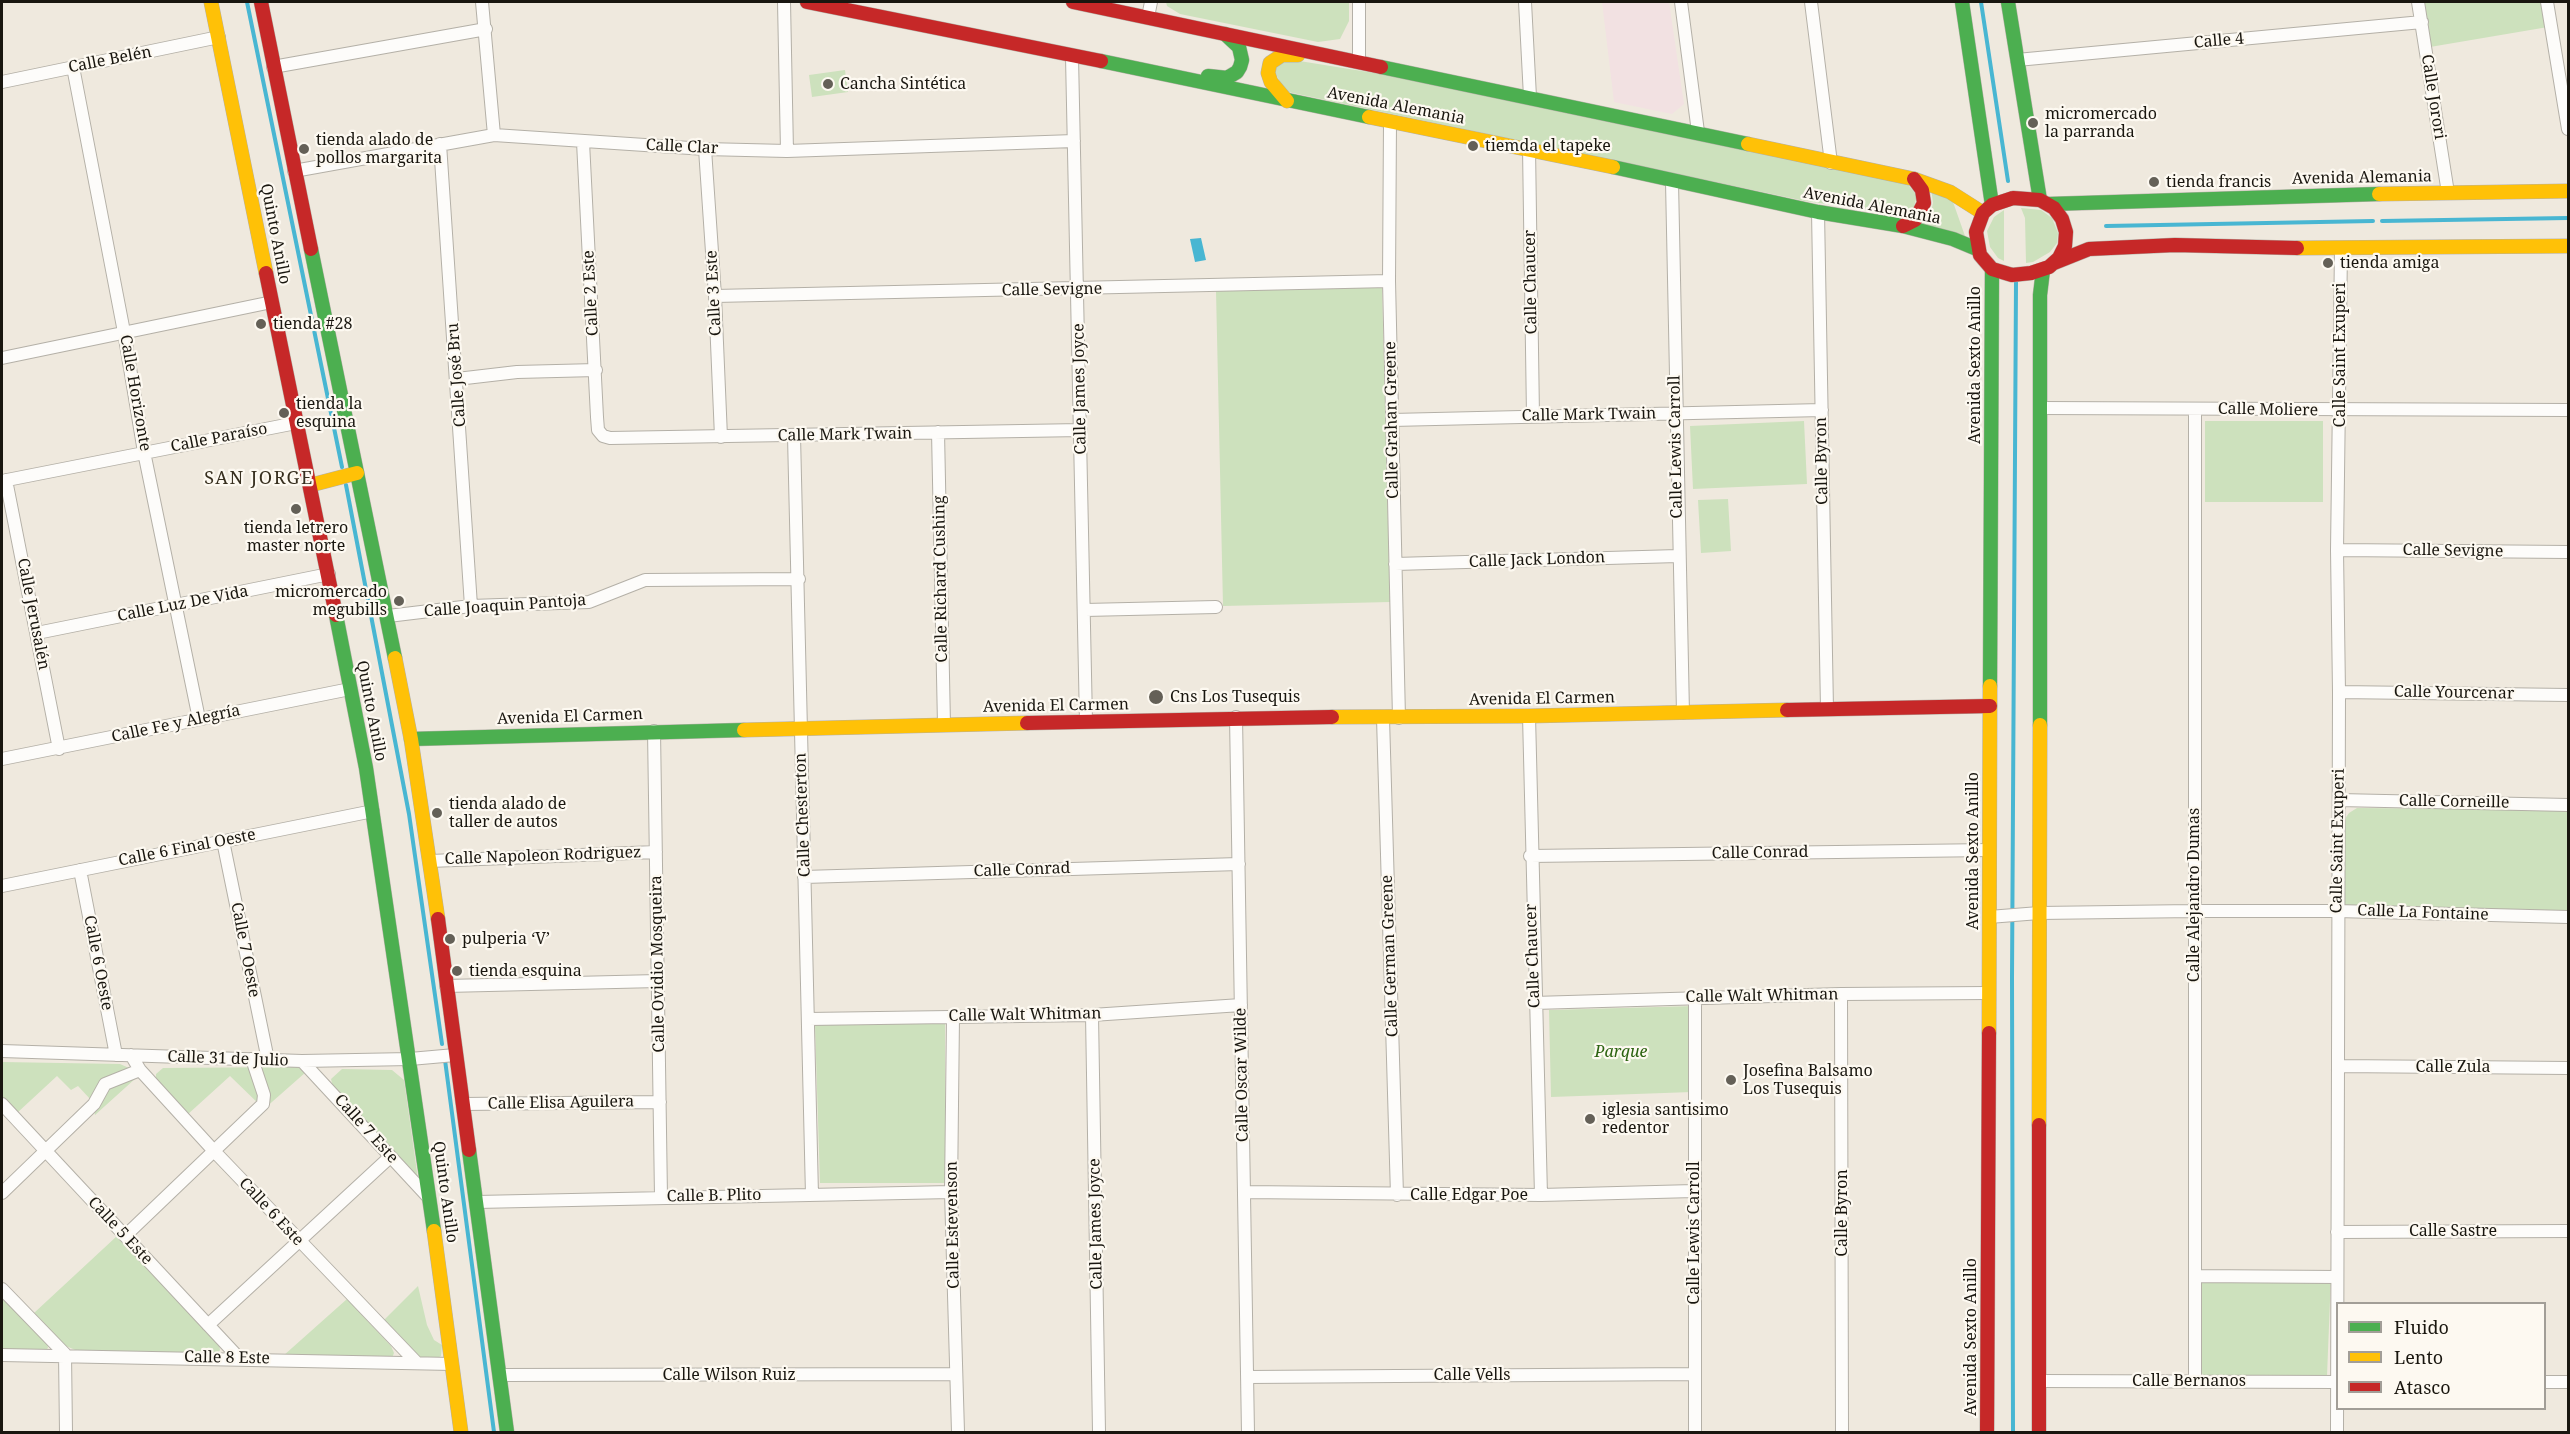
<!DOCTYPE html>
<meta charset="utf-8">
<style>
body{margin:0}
#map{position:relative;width:2570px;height:1434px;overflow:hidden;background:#efe9de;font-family:"Noto Serif",serif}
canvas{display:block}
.frame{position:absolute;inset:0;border:3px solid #19160f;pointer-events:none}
.legend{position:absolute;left:2336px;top:1302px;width:210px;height:108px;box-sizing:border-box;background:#fdf9f1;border:2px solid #a29e97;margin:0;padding:8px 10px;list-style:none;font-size:18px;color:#19160f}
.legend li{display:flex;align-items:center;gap:12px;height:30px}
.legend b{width:30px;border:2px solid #a29e97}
</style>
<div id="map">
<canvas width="2570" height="1434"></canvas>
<div class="frame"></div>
<ul class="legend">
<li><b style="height:8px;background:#4caf50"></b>Fluido</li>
<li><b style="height:8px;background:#ffc107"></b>Lento</li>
<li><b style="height:8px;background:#c62828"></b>Atasco</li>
</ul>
</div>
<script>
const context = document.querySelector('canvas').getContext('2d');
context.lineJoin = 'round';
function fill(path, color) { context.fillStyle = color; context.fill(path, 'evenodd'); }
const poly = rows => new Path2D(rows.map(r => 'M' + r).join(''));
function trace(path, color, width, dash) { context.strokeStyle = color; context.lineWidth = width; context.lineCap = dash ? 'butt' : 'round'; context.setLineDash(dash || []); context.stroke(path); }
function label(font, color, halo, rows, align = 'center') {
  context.font = font + ' "Noto Serif",serif'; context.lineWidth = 4.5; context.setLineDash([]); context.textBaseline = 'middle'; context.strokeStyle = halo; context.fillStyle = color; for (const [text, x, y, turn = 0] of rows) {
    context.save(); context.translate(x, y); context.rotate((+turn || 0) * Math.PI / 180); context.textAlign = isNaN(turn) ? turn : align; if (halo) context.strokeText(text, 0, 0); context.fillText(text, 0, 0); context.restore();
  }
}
const industrial = poly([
 [1602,2,1669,2,1684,104,1672,114,1614,102]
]);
const green = poly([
 [1166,2,1349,2,1349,21,1340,39,1318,42,1180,14,1167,6],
 [2424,2,2544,2,2548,27,2430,47],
 [1287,59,1393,76,1906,182,1917,196,1912,213,1906,215,1805,201,1288,92,1283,88,1275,72,1276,67],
 [845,70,848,92,812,97,809,75],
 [1931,188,1953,202,1965,236,1922,224,1931,212,1933,203],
 [2021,208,2041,210,2052,218,2058,233,2057,243,2050,252,2033,262,2026,263,2025,218],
 [2004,210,2004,261,1998,258,1990,247,1987,231,1994,217],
 [1382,286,1390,602,1223,606,1216,291],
 [1804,421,1807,484,1693,489,1690,426],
 [2205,421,2323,421,2323,502,2205,502],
 [1728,499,1731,551,1701,553,1698,500],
 [2357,808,2568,810,2568,916,2345,905,2343,897,2342,823,2349,813],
 [1694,1006,1692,1092,1551,1097,1549,1010],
 [945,1022,945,1183,820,1183,815,1025],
 [2,1062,120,1064,129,1068,91,1100,78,1086,71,1090,57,1076,17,1113,2,1097],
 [297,1067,306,1072,264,1109,230,1076,187,1115,156,1079,156,1074,163,1068],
 [342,1069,392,1070,404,1080,418,1179,333,1087,331,1079],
 [136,1078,95,1115,94,1110,107,1087],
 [117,1236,219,1344,220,1350,217,1354,80,1352,66,1346,34,1313],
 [2201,1275,2331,1275,2327,1376,2205,1377,2200,1371],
 [418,1286,427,1325,434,1340,442,1345,441,1356,436,1359,422,1359,384,1320],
 [2,1295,47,1342,48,1348,44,1352,2,1351],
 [347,1299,391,1346,394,1353,392,1358,283,1356]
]);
const water = poly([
 [1201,238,1206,260,1195,262,1190,239]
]);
const stream = poly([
 [247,2,342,467],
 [1981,2,2008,181],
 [2382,221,2568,218],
 [2106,226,2373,221],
 [346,485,409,814,442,1044],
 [445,1060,494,1432],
 [2013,1432,2012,977,2016,282]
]);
const street = poly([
 [482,2,494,135],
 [784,2,787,151],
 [1525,2,1530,97],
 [1681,2,1698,132],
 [1811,2,1831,163],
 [2418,2,2448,193],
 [2547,2,2568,129],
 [1148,17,1151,2],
 [1072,57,1086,721],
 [2017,60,2422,22],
 [1359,62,1359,2],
 [73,67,124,332,144,452,199,719],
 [273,67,486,29],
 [2,82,219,37],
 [1390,122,1389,281,1399,718],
 [583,142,597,417,598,430,603,436,610,438,1081,430],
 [440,144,471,606],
 [1529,148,1533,416],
 [705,149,715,296,721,437],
 [294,171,494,135,705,149,787,151,1074,141],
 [1672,182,1683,713],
 [1818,212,1827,709],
 [715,296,1389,281],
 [2,358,272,302],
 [457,379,517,372,596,370],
 [2040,408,2568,410],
 [2195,409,2195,1380],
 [1392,420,1822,410],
 [938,432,944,725],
 [794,436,812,1195],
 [6,480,59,749],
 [2,481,296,423],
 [2337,550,2568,552],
 [1395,564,1678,556],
 [1085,610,1216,607],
 [388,616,471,606,589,602,645,580,799,579],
 [37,633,329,574],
 [2339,692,2568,695],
 [1529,716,1541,1195],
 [1236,717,1248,1432],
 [1383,718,1397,1195],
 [654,731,661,1197],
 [2,759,350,689],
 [2339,800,2568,805],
 [223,841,268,1060],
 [1530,856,1990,850],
 [430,861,656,852],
 [80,870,116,1055],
 [804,877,1239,864],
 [2,886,373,811],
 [1989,917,2039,913,2194,911,2337,911,2568,917],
 [446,986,658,981],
 [1841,994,1842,1432],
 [1695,998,1695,1432],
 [1534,1003,1841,994,1989,993],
 [1092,1015,1099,1432],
 [953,1017,951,1192,958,1432],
 [808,1019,1092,1015,1241,1005],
 [2,1051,302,1061,410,1059,455,1055],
 [131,1055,140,1070,214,1151,417,1363],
 [302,1061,429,1198],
 [2338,1066,2568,1068],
 [2,1104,239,1358],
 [463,1104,660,1102],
 [1244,1192,1541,1195,1694,1191],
 [2,1193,94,1104,105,1084,140,1070],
 [477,1202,951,1192],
 [2337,1232,2568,1231],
 [125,1236,263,1104,264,1095,252,1059],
 [2195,1276,2337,1277],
 [2,1289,65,1354,66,1432],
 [208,1325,390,1157],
 [2,1355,452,1364],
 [501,1375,956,1374],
 [1248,1377,1695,1374],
 [2040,1381,2338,1382],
 [2544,1382,2568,1382],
 [2337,1432,2339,692,2337,550,2341,249]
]);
const fast = poly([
 [1962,2,1992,205],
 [2008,2,2040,200],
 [1101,61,1369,117],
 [1381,67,1748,144],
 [1208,76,1227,78,1237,72,1240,67,1242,60,1239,47,1225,34],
 [1613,167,1818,212,1903,226,1953,239,1977,249],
 [2049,204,2379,194],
 [311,249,395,658],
 [336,615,366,768,434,1231],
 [1990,686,1992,269],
 [2040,725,2040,295,2043,270],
 [411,739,744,730],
 [469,1150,507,1432]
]);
const slow = poly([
 [211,2,266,273],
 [1287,101,1271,82,1268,73,1270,63,1282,55,1298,55],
 [1369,117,1613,167],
 [1748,144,1914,179,1950,192,1983,213],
 [2379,194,2568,191],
 [2297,248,2568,246],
 [311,485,357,473],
 [395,658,411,739,438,919],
 [1332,717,1529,716,1787,710],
 [744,730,1027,723],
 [1989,1033,1990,686],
 [2039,1125,2040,725],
 [434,1231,461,1432]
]);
const jam = poly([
 [261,2,311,249],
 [807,2,1101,61],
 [1073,2,1381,67],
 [2013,198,2040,200,2054,208,2062,219,2066,232,2065,246,2059,258,2049,267,2031,273,2012,275,1992,269,1980,255,1976,232,1983,213,1992,205,2013,198],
 [1903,226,1915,220,1924,203,1922,190,1914,179],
 [2054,263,2089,249,2175,245,2297,248],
 [266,273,336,615],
 [1787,710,1990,706],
 [1027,723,1332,717],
 [438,919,469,1150],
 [1987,1432,1989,1033],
 [2039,1432,2039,1125]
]);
const markers = [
 [828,84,6,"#646057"],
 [2033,123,6,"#646057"],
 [1473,146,6,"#646057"],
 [304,149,6,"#646057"],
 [2154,182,6,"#646057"],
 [2328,263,6,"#646057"],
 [261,324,6,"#646057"],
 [284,413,6,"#646057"],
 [296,509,6,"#646057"],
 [399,601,6,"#646057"],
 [1156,697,8,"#646057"],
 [437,813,6,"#646057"],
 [450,939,6,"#646057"],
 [457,971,6,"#646057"],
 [1731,1080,6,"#646057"],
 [1590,1119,6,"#646057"]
];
const streetNames = [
 ["Calle 4",2219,41,-5],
 ["Calle Belén",110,60,-11],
 ["Calle Jorori",2433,97,81],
 ["Avenida Alemania",1396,106,11],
 ["Calle Clar",682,147,3],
 ["Avenida Alemania",2362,178,-1],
 ["Avenida Alemania",1872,206,11],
 ["Quinto Anillo",275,234,79],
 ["Calle Chaucer",1531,282,-91],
 ["Calle Sevigne",1052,290,-1],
 ["Calle 2 Este",591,293,-93],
 ["Calle 3 Este",714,293,-93],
 ["Calle Saint Exuperi",2340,355,-90],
 ["Avenida Sexto Anillo",1975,365,-90],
 ["Calle José Bru",457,375,-94],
 ["Calle James Joyce",1080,389,-91],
 ["Calle Horizonte",135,393,80],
 ["Calle Moliere",2268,410,1],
 ["Calle Mark Twain",1589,415,-1],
 ["Calle Grahan Greene",1392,420,-91],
 ["Calle Mark Twain",845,435,-1],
 ["Calle Paraíso",219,438,-11],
 ["Calle Lewis Carroll",1676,447,-91],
 ["Calle Byron",1822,461,-91],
 ["Calle Sevigne",2453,551,1],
 ["Calle Jack London",1537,560,-2],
 ["Calle Richard Cushing",941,579,-91],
 ["Calle Luz De Vida",183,604,-11],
 ["Calle Joaquin Pantoja",505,606,-4],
 ["Calle Jerusalén",33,614,79],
 ["Calle Yourcenar",2454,693,1],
 ["Avenida El Carmen",1542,699,-1],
 ["Avenida El Carmen",1056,706,-1],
 ["Quinto Anillo",371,711,79],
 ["Avenida El Carmen",570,717,-2],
 ["Calle Fe y Alegría",176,724,-12],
 ["Calle Corneille",2454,802,1],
 ["Calle Chesterton",803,815,-92],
 ["Calle Saint Exuperi",2338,841,-89],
 ["Calle 6 Final Oeste",187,848,-11],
 ["Avenida Sexto Anillo",1973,851,-90],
 ["Calle Conrad",1760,853,-1],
 ["Calle Napoleon Rodriguez",543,856,-2],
 ["Calle Conrad",1022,870,-2],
 ["Calle Alejandro Dumas",2194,895,-90],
 ["Calle La Fontaine",2423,913,2],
 ["Calle 7 Oeste",245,950,79],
 ["Calle German Greene",1390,956,-92],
 ["Calle Chaucer",1533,956,-92],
 ["Calle 6 Oeste",98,963,79],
 ["Calle Ovidio Mosqueira",658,964,-91],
 ["Calle Walt Whitman",1762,996,-1],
 ["Calle Walt Whitman",1025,1015,-1],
 ["Calle 31 de Julio",228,1059,2],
 ["Calle Zula",2453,1067],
 ["Calle Oscar Wilde",1242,1075,-91],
 ["Calle Elisa Aguilera",561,1103,-1],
 ["Calle 7 Este",366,1129,48],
 ["Quinto Anillo",445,1192,82],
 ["Calle Edgar Poe",1469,1195],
 ["Calle B. Plito",714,1196,-1],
 ["Calle 6 Este",271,1212,47],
 ["Calle Byron",1842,1213,-90],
 ["Calle James Joyce",1096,1224,-91],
 ["Calle Estevenson",953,1225,-91],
 ["Calle 5 Este",120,1231,47],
 ["Calle Sastre",2453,1231],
 ["Calle Lewis Carroll",1694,1233,-90],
 ["Avenida Sexto Anillo",1971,1337,-90],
 ["Calle 8 Este",227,1358,1],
 ["Calle Wilson Ruiz",729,1375],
 ["Calle Vells",1472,1375],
 ["Calle Bernanos",2189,1381]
];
const poiNames = [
 ["Cancha Sintética",840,84],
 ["micromercado",2045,114],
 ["la parranda",2045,132],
 ["tienda alado de",316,140],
 ["pollos margarita",316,158],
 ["tiemda el tapeke",1485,146],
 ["tienda francis",2166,182],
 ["tienda amiga",2340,263],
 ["tienda #28",273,324],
 ["tienda la",296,404],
 ["esquina",296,422],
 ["tienda letrero",296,528,"center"],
 ["master norte",296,546,"center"],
 ["micromercado",387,592,"right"],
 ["megubills",387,610,"right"],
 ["Cns Los Tusequis",1170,697],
 ["tienda alado de",449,804],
 ["taller de autos",449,822],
 ["pulperia ‘V’",462,939],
 ["tienda esquina",469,971],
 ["Josefina Balsamo",1743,1071],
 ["Los Tusequis",1743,1089],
 ["iglesia santisimo",1602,1110],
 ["redentor",1602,1128]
];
const parkNames = [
 ["Parque",1621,1052]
];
const neighbourhoodNames = [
 ["SAN JORGE",259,479]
];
fill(industrial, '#f2e1e2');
fill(green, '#cde1bd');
fill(water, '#48b6d2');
trace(stream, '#48b6d2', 4);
trace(street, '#b4b0a7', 14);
trace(fast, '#b4b0a7', 15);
trace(slow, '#b4b0a7', 15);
trace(jam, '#b4b0a7', 15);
trace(street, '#fdfcfa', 12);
trace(fast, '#4caf50', 14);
trace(slow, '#ffc107', 14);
trace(jam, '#c62828', 14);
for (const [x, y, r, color] of markers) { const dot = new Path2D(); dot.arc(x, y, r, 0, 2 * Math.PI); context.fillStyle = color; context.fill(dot); trace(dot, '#fdf9f1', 2); }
label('16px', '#19160f', '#fdf9f1', streetNames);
label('16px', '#19160f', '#fdf9f1', poiNames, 'left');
label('italic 16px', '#2c6311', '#fdf9f1', parkNames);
context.letterSpacing = '1.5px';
label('18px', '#372f1f', '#fdf9f1', neighbourhoodNames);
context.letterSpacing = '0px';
</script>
